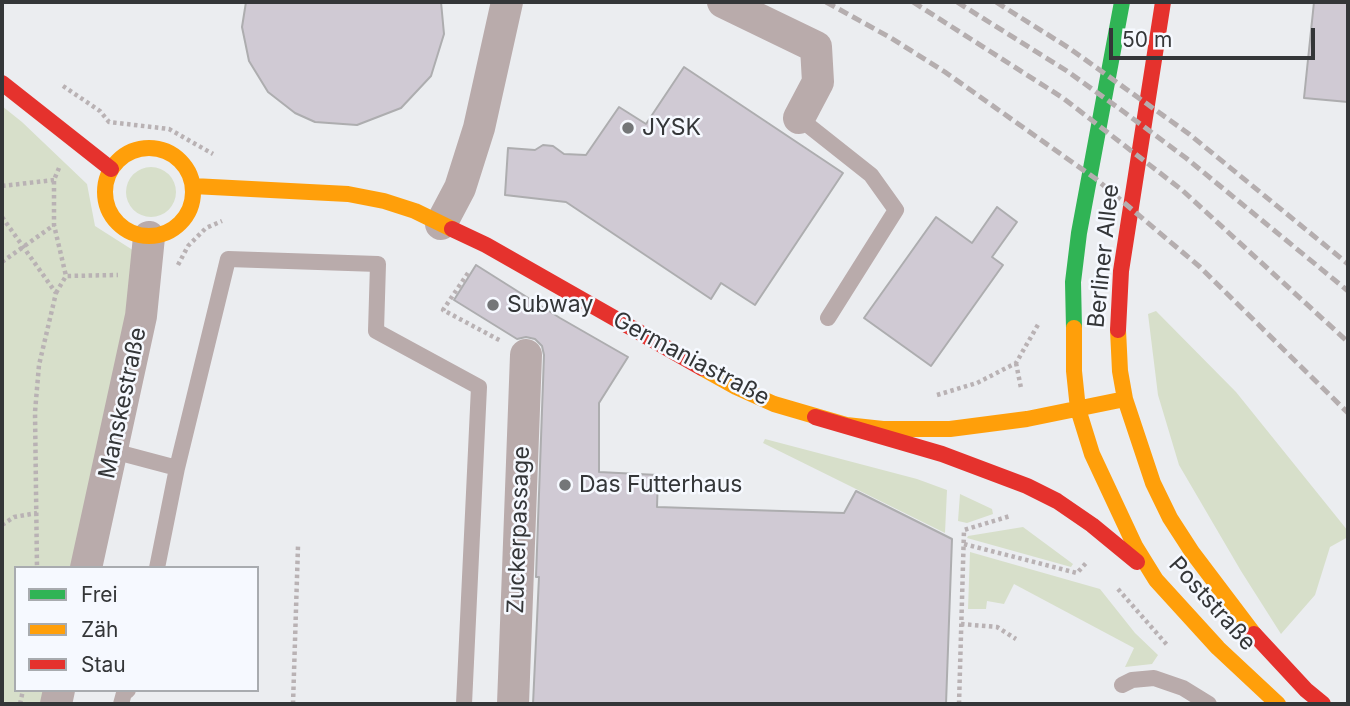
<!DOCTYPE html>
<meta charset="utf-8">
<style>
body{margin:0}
#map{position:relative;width:1350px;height:706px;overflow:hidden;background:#ebedf0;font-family:Inter,sans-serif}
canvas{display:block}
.frame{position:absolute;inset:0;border:4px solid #343638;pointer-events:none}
.legend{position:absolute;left:14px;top:566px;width:245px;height:126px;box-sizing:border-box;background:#f6f9ff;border:2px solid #a8abaf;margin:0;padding:9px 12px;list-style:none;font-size:21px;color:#343638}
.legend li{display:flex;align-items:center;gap:14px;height:35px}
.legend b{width:35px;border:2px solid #a8abaf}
.scale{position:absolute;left:1109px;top:28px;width:206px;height:32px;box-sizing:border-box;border:4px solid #343638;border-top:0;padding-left:9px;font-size:21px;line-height:24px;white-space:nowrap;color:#343638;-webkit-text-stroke:5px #f6f9ff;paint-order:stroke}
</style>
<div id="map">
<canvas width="1350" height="706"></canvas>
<div class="frame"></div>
<ul class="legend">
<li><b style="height:9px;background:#30b455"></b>Frei</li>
<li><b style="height:9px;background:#ff9f0a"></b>Zäh</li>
<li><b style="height:9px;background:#e5322d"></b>Stau</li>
</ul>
<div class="scale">50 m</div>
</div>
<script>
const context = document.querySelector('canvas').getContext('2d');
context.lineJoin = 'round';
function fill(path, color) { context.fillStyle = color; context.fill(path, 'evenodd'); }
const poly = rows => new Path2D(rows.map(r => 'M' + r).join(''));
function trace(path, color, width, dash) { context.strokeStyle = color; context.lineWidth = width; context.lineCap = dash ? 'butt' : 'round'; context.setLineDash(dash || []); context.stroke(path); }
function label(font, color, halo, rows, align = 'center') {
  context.font = font + ' Inter,sans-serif'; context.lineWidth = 5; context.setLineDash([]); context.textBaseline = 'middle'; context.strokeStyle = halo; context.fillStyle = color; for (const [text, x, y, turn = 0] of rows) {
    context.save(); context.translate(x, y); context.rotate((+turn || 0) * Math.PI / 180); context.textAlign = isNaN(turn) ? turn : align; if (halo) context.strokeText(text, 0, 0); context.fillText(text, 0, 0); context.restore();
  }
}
const green = poly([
 [2,106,22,122,87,184,95,226,139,254,73,568,16,568,16,690,48,690,45,704,2,704],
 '126 192a25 25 0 1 1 50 0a25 25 0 1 1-50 0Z',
 [1156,311,1236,392,1348,531,1348,537,1330,547,1315,595,1281,634,1241,571,1179,465,1158,395,1148,314],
 [765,439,917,479,947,490,945,533,763,443],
 [960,494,992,509,993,514,967,523,958,521],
 [1023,527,1073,564,1071,567,967,538,968,536],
 [970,552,1100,589,1135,633,1158,655,1152,664,1125,667,1134,648,1014,584,1004,604,987,601,986,609,968,609]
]);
const building = poly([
 [246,2,441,2,444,34,431,76,401,108,357,125,315,122,295,113,268,92,249,61,242,27,246,2],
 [1314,2,1348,2,1348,102,1304,98,1314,2],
 [684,67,843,173,755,305,721,283,711,299,566,202,505,195,508,148,535,150,543,145,553,146,564,154,586,155,619,107,646,124,684,67],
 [997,207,1017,222,992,257,1003,265,931,366,864,318,936,217,972,243,997,207],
 [476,265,560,318,628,357,599,403,599,472,658,475,657,507,844,513,856,491,952,539,946,704,533,704,539,577,536,577,544,355,542,346,535,339,526,337,517,339,454,300,476,265]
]);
const path = poly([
 [63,86,100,111,109,122,169,129,213,154],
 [59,168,54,180,54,225,66,276,118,275],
 [2,186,54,180],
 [2,217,56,293,39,365,35,412,37,568],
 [2,262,54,225],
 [178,265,188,246,206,228,222,221],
 [468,273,443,310,501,341],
 [56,293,66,276],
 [1016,363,1021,388],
 [937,395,977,383,1016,363,1039,323],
 [2,525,14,517,37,513],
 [964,544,1077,573,1087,562],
 [1118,589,1168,646],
 [961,624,997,627,1016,639],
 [20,704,23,690],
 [293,704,298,546],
 [959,704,964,530,1010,516]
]);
const lane = poly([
 [799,118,871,175,896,210,828,318],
 [113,451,177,468,228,259,378,264,376,331,479,387,464,704],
 [157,568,177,468],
 [1122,685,1132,680,1154,678,1183,688,1209,704],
 [121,704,124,693,128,690]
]);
const street = poly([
 [723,2,816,47,818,82,799,118],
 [441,224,460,188,479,128,507,2],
 [86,568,141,316,149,237],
 [56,704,59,690],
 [513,704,526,355]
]);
const fast = poly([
 [1074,328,1073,282,1079,233,1122,2]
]);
const slow = poly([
 '105 192a44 44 0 1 1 88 0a44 44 0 1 1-88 0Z',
 [193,186,348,194,384,201,415,211,452,229],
 [1074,328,1074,371,1078,409,1092,454,1135,546,1156,580,1218,648,1278,704],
 [1118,330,1120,371,1125,399,1153,483,1170,518,1192,552,1254,634],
 [702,368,736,387,774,404,846,425,883,429,950,429,1027,419,1125,399]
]);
const jam = poly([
 [2,83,111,169],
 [452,229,486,245,702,368],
 [1118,330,1121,271,1163,2],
 [815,417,942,454,1027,486,1057,501,1092,525,1137,562],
 [1254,634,1306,690,1323,704]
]);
const rail = poly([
 [826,2,891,38,945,72,1096,179,1200,267,1348,413],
 [913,2,1063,98,1182,190,1348,342],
 [957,2,1067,71,1124,112,1186,158,1348,291],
 [996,2,1069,48,1189,134,1348,264]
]);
const markers = [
 [628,128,7,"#747678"],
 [493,305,7,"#747678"],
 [565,485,7,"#747678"]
];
const poiNames = [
 ["JYSK",642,128],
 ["Subway",507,305],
 ["Das Futterhaus",579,485]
];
const streetNames = [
 ["Berliner Allee",1104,256,-84],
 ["Germaniastraße",691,359,28],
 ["Manskestraße",123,403,-78],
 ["Zuckerpassage",519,530,-88],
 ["Poststraße",1212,604,48]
];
fill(green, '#d7dfca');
fill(building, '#d0cad4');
trace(building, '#adadaf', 2);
trace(path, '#b9b2b4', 4.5, [3.5, 3.5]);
trace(lane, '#b9abab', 16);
trace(street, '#b9abab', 32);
trace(fast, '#30b455', 16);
trace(slow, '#ff9f0a', 16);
trace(jam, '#e5322d', 16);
trace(rail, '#b5aeaf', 5, [10, 5]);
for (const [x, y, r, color] of markers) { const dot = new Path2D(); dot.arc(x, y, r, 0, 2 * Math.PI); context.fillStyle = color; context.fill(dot); trace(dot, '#f6f9ff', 2.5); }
label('23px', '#343638', '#f6f9ff', poiNames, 'left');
label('23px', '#343638', '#f6f9ff', streetNames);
</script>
